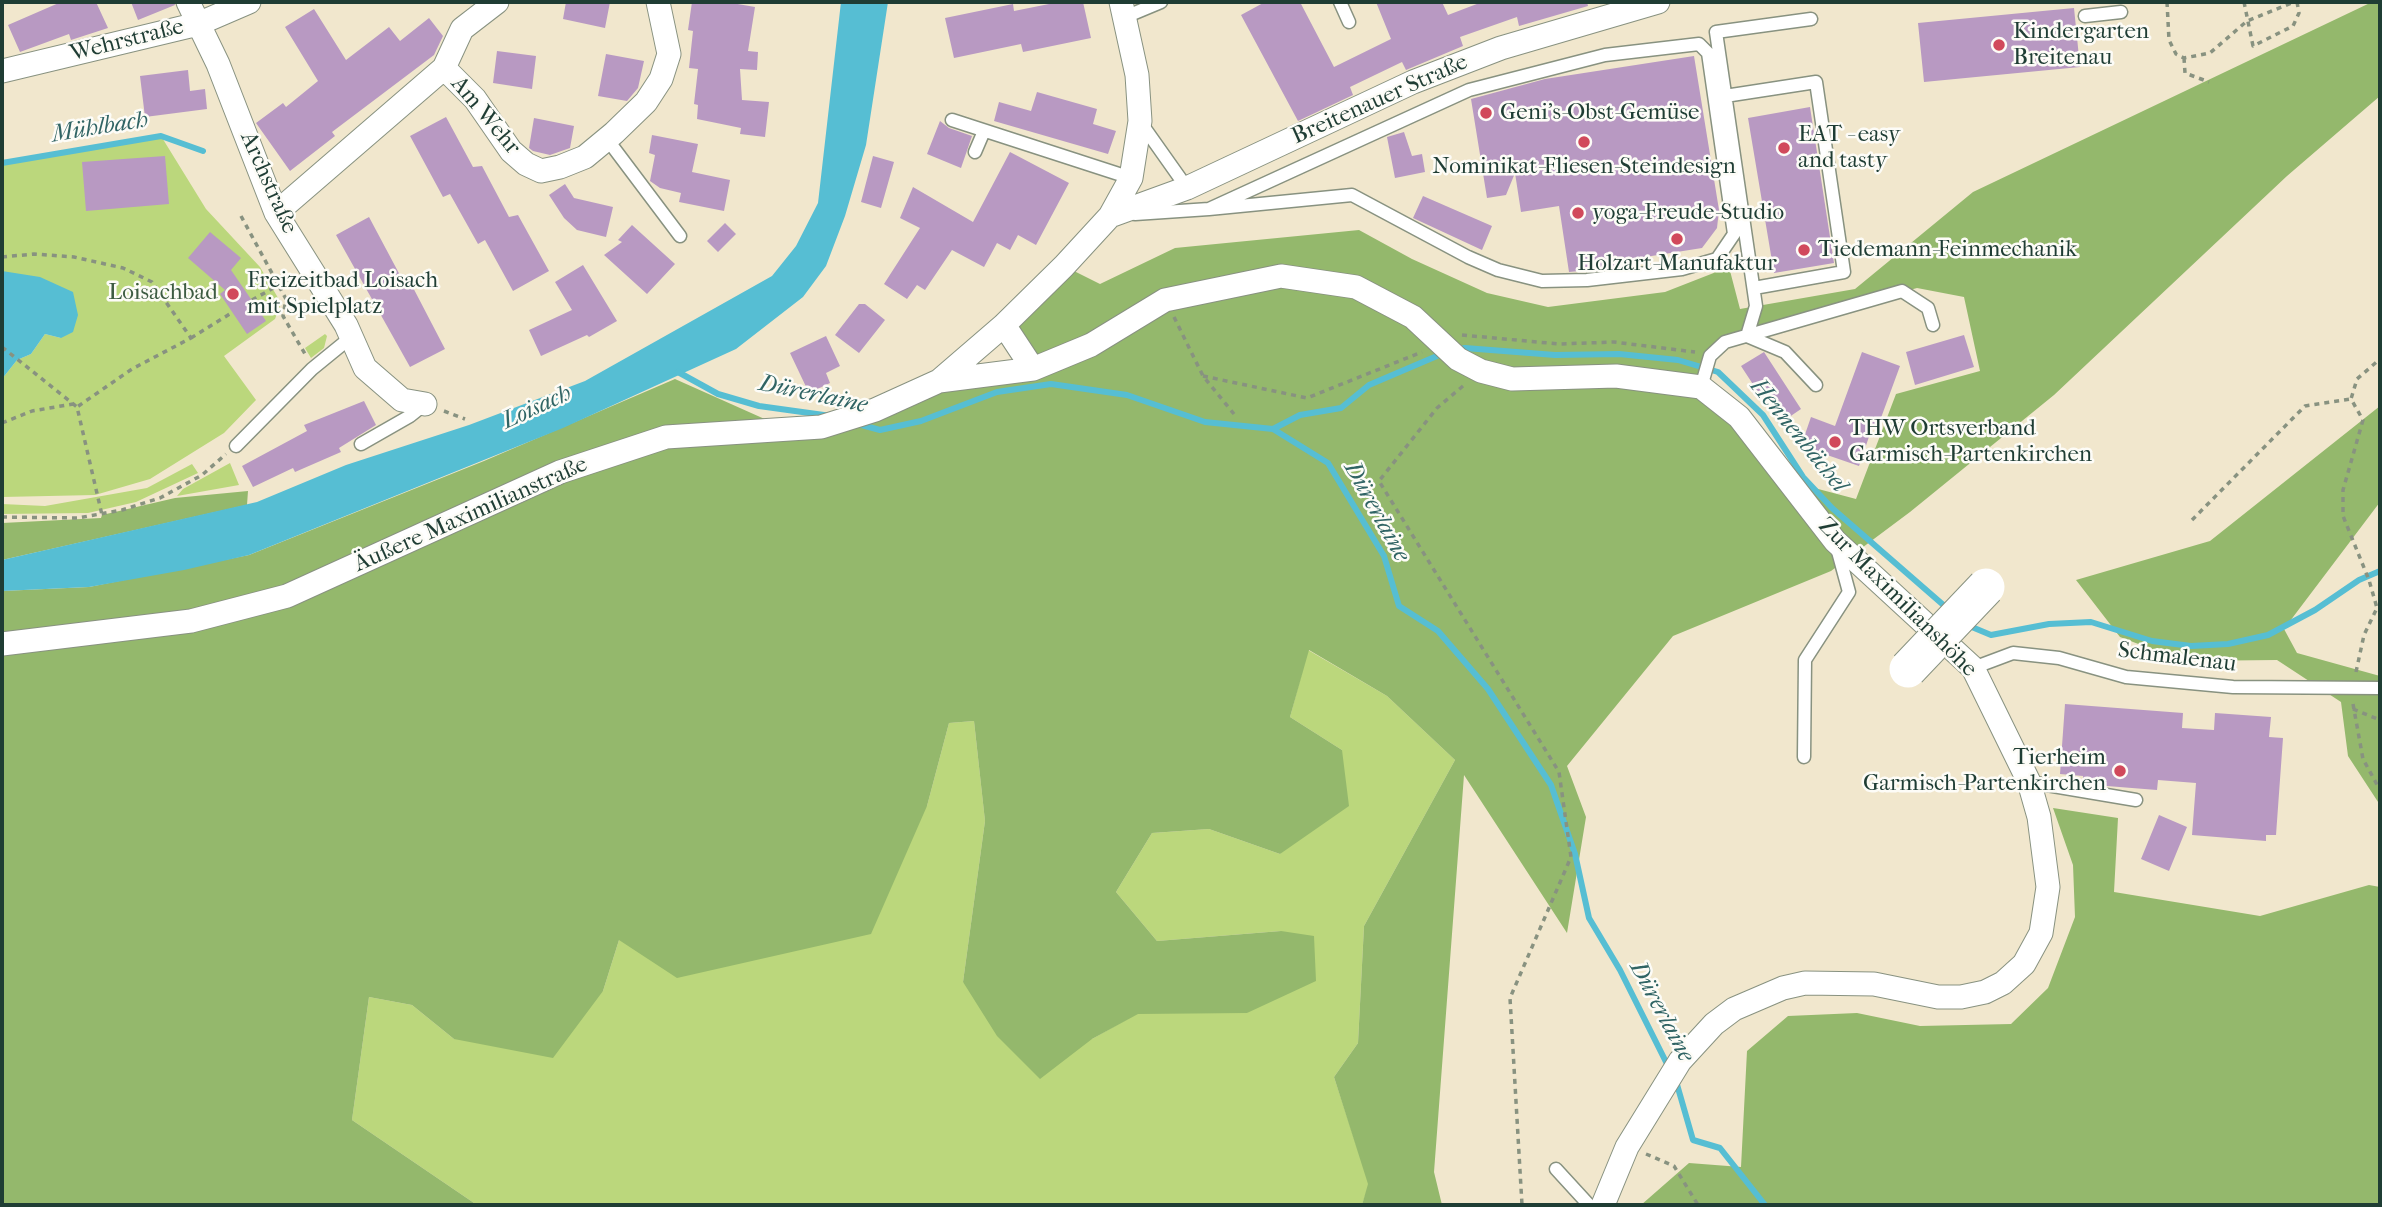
<!DOCTYPE html>
<meta charset="utf-8">
<style>
body{margin:0}
#map{position:relative;width:2382px;height:1207px;overflow:hidden;background:#f1e7cd;font-family:"IM FELL French Canon",serif}
canvas{display:block}
.frame{position:absolute;inset:0;border:4px solid #1f3d34;pointer-events:none}
</style>
<div id="map">
<canvas width="2382" height="1207"></canvas>
<div class="frame"></div>
</div>
<script>
const context = document.querySelector('canvas').getContext('2d');
context.lineJoin = 'round';
function fill(path, color) { context.fillStyle = color; context.fill(path, 'evenodd'); }
const poly = rows => new Path2D(rows.map(r => 'M' + r).join(''));
function trace(path, color, width, dash) { context.strokeStyle = color; context.lineWidth = width; context.lineCap = dash ? 'butt' : 'round'; context.setLineDash(dash || []); context.stroke(path); }
function label(font, color, halo, rows, align = 'center') {
  context.font = font + ' "IM FELL French Canon",serif'; context.lineWidth = 5; context.setLineDash([]); context.textBaseline = 'middle'; context.strokeStyle = halo; context.fillStyle = color; for (const [text, x, y, turn = 0] of rows) {
    context.save(); context.translate(x, y); context.rotate((+turn || 0) * Math.PI / 180); context.textAlign = isNaN(turn) ? turn : align; if (halo) context.strokeText(text, 0, 0); context.fillText(text, 0, 0); context.restore();
  }
}
const green = poly([
 [161,136,206,209,260,267,281,303,275,319,224,356,256,400,224,433,150,479,95,495,2,497,2,379,17,360,31,354,45,334,61,338,2,271,2,163],
 [325,334,327,336,324,348,311,358,305,348],
 [230,463,239,485,177,496,183,489],
 [192,464,198,473,136,502,88,513,2,514,2,504,45,506,147,488],
 [1308,650,1387,696,1455,760,1364,926,1358,1043,1334,1077,1369,1184,1362,1205,477,1205,352,1120,369,997,412,1005,454,1039,603,991,619,940,927,806,949,723,974,721,985,821,963,982,1092,1039,1138,1013,1247,1013,1281,931,1157,941,1116,892,1152,833,1209,829,1280,854,1342,750,1290,717]
]);
const forest = poly([
 [2372,2,2380,2,2380,96,2287,176,2054,395,1910,512,1831,571,1673,636,1567,766,1586,817,1567,933,1464,775,1434,1172,1442,1205,1362,1205,1368,1184,1334,1077,1358,1043,1364,926,1455,760,1387,696,1309,650,1290,717,1342,750,1349,806,1280,854,1209,829,1152,833,1116,892,1157,941,1281,931,1314,936,1316,981,1247,1013,1138,1014,1092,1039,1040,1079,997,1036,963,982,985,821,974,721,949,723,927,806,871,934,677,978,619,940,603,991,553,1058,454,1039,412,1005,369,997,352,1120,477,1205,2,1205,2,591,89,587,249,555,484,461,675,379,787,429,939,381,1032,369,1004,325,1064,266,1100,284,1175,248,1359,230,1412,259,1487,293,1548,307,1665,292,1729,267,1740,309,1855,289,1973,192],
 [1917,288,1964,297,1980,371,1896,394,1856,499,1788,481,1701,387,1725,342],
 [2380,406,2380,502,2284,629,2297,653,2380,676,2380,805,2348,756,2341,702,2277,660,2183,661,2120,637,2076,580,2210,541],
 [248,491,247,505,2,560,2,523,101,518,102,515,175,498],
 [2053,808,2118,818,2114,892,2260,916,2369,885,2380,887,2380,1205,1641,1205,1689,1163,1741,1167,1747,1051,1788,1016,1857,1013,1920,1026,2011,1024,2048,988,2075,917,2073,865]
]);
const water = poly([
 [841,2,888,2,866,145,845,216,826,266,803,297,736,349,563,428,249,555,184,570,89,587,2,591,2,560,257,502,346,465,469,425,585,381,772,276,796,246,818,203],
 [2,271,40,277,73,292,78,315,73,332,61,338,45,334,31,354,17,360,2,379]
]);
const stream = poly([
 [2,163,161,136,203,151],
 [1455,350,1465,348,1555,355,1619,354,1678,360,1718,372,1763,415,1803,477,1832,508,1948,609],
 [678,372,718,394,759,406,831,416],
 [858,424,880,430,921,421,997,392,1051,384,1127,395,1205,422,1273,429,1328,463,1384,556,1399,606,1438,631,1488,689,1551,785,1575,854,1589,918,1620,970,1669,1068],
 [1273,429,1300,415,1341,408,1369,385,1444,353],
 [1967,625,1991,635,2049,624,2091,622,2152,641,2191,646,2228,644,2268,635,2315,610,2359,580,2380,571],
 [1676,1081,1693,1140,1720,1148,1765,1205]
]);
const building = poly([
 [61,2,96,2,108,28,71,40,69,34,20,52,8,25],
 [131,2,174,2,175,5,138,20],
 [566,2,610,2,605,28,563,19],
 [692,2,726,2,755,7,748,51,758,52,757,70,740,69,742,100,769,102,765,137,740,134,741,128,697,119,698,105,694,104,698,69,689,68,693,31,688,30],
 [1059,2,1083,2,1091,38,1023,52,1021,44,954,58,945,18,1013,4,1014,11],
 [1265,2,1300,2,1334,67,1391,39,1376,2,1442,2,1448,15,1482,2,1587,2,1588,6,1519,26,1517,17,1460,37,1463,46,1406,70,1402,62,1350,87,1353,95,1298,121,1241,15],
 [2074,8,2080,67,1924,82,1918,23],
 [314,9,346,60,389,27,400,41,429,18,443,36,434,55,332,132,335,136,290,171,256,123,283,103,286,107,318,81,285,27],
 [497,51,536,56,532,89,493,83],
 [606,54,644,61,638,88,627,101,598,96],
 [1694,56,1719,210,1717,228,1702,248,1620,261,1621,267,1569,272,1559,206,1521,212,1515,173,1506,195,1487,198,1471,99,1545,79],
 [188,70,190,91,205,89,207,109,145,117,140,76],
 [1037,92,1097,109,1093,124,1116,131,1108,154,994,121,999,102,1031,111],
 [1810,107,1834,263,1774,273,1748,118],
 [446,117,473,167,482,166,509,217,518,215,549,271,513,291,485,240,478,244,450,194,443,197,410,136],
 [534,118,574,126,570,148,550,155,533,151,529,148],
 [940,121,949,128,972,136,961,168,927,154],
 [1404,132,1412,156,1422,154,1425,172,1395,178,1387,137],
 [652,135,698,144,692,172,730,180,724,211,679,202,681,193,660,188,650,181,655,155,649,153],
 [1010,152,1069,183,1036,245,1018,235,1010,250,997,243,984,267,952,250,925,290,917,285,907,299,884,284,920,228,900,218,913,187,973,222],
 [165,156,169,204,86,211,82,162],
 [873,156,894,162,881,208,861,202],
 [565,184,574,198,613,207,606,237,577,230,564,218,549,195],
 [1423,196,1492,226,1482,250,1413,218],
 [369,217,402,279,407,276,445,349,410,367,336,235],
 [725,223,736,234,718,252,707,241],
 [632,225,675,264,647,294,604,255,622,242,618,240],
 [210,232,241,258,231,270,266,321,247,334,220,294,225,290,188,258],
 [583,265,617,321,589,337,587,335,541,356,529,330,572,310,555,282],
 [859,304,865,304,885,320,859,353,835,335],
 [1964,335,1974,367,1915,385,1906,352],
 [826,336,840,366,826,373,830,383,809,393,790,353],
 [1764,352,1801,409,1779,424,1741,366],
 [1862,352,1900,366,1878,426,1873,425,1859,466,1801,446,1811,417,1835,426],
 [364,401,376,425,339,448,341,452,295,472,293,468,253,487,242,466,307,431,304,425],
 [2065,704,2183,713,2182,728,2214,730,2215,713,2271,717,2269,737,2283,738,2276,835,2266,835,2266,841,2192,835,2196,783,2158,780,2157,790,2107,786,2083,782,2083,776,2060,774],
 [2159,815,2187,827,2169,871,2141,859]
]);
const path = poly([
 [2167,2,2169,40,2176,54,2184,58,2210,53,2247,21,2294,2],
 [2244,2,2253,46,2293,26,2299,13,2297,2],
 [2184,58,2185,73,2209,82],
 [241,216,286,299,283,316,305,354],
 [2,257,34,254,74,257,123,268,152,282,191,338,132,369,77,407],
 [252,300,293,277],
 [1174,317,1203,376,1234,414],
 [1462,335,1559,344,1614,342,1695,352],
 [191,338,233,312],
 [2,347,77,407,102,515],
 [1203,376,1307,398,1422,352],
 [1463,386,1437,408,1379,481,1559,772,1571,857,1510,998,1522,1205],
 [444,411,465,419],
 [2,423,32,411,73,404],
 [2,517,78,518,122,510,160,498,202,475,226,454],
 [2192,520,2305,406,2351,399],
 [2356,672,2364,635,2377,608,2369,580,2343,516,2343,490,2363,420,2351,399,2357,379,2380,359],
 [2353,704,2363,759,2380,790],
 [2353,709,2380,720],
 [1646,1154,1674,1166,1698,1205]
]);
const lane = poly([
 [1340,2,1349,22],
 [2085,16,2121,12],
 [1125,17,1161,2],
 [1811,19,1716,32,1756,306,1747,336,1785,352,1816,385],
 [1725,96,1816,82,1844,272,1754,288],
 [952,120,1131,178],
 [1141,123,1187,188],
 [607,139,680,236],
 [975,152,984,131],
 [1135,214,1209,209,1352,195,1468,257,1498,270,1542,281,1587,280,1682,269,1717,259,1734,234,1708,53,1699,44,1605,55,1469,90,1209,209],
 [1701,387,1710,356,1725,342,1902,291,1928,308,1933,325],
 [361,444,410,416,425,404],
 [236,446,312,369,350,338],
 [1973,668,2013,653,2059,658,2126,677,2233,687,2380,688],
 [1804,757,1805,660,1849,592,1837,548],
 [2029,782,2136,800],
 [1556,1169,1589,1205]
]);
const street = poly([
 [188,2,218,64,276,213,346,325,365,368,402,400,425,404],
 [444,68,475,99,511,151,526,164,541,171,560,167,585,157,614,133,646,102,661,79,669,54,658,2],
 [2,71,198,24,249,2],
 [276,213,444,68,462,29,497,2],
 [1110,216,1187,188,1413,82,1501,48,1658,2],
 [1004,325,1033,369],
 [939,381,1033,369,1091,345,1165,300,1281,276,1356,287,1413,317,1458,359,1481,371,1512,379,1616,376,1701,387,1739,417,1835,541,1973,668,2029,782,2039,817,2048,887,2041,933,2024,964,2003,983,1985,992,1961,997,1938,997,1874,984,1805,983,1783,988,1734,1009,1714,1024,1680,1061,1627,1147,1603,1205],
 [2,644,191,621,287,596,560,472,666,437,821,427,875,410,939,381,1004,325,1064,266,1110,216,1131,178,1140,121,1137,75,1121,2]
]);
const primaryBridge = poly([
 [1908,669,1986,587]
]);
const markers = [
 [1999,45,7,"#d1495b"],
 [1486,113,7,"#d1495b"],
 [1584,142,7,"#d1495b"],
 [1784,148,7,"#d1495b"],
 [1578,213,7,"#d1495b"],
 [1677,239,7,"#d1495b"],
 [1804,250,7,"#d1495b"],
 [233,294,7,"#d1495b"],
 [1835,442,7,"#d1495b"],
 [2120,771,7,"#d1495b"]
];
const poiNames = [
 ["Kindergarten",2013,32],
 ["Breitenau",2013,58],
 ["Geni's-Obst-Gemüse",1500,113],
 ["EAT - easy",1798,135],
 ["and tasty",1798,161],
 ["Nominikat-Fliesen-Steindesign",1584,167,"center"],
 ["yoga-Freude-Studio",1592,213],
 ["Tiedemann-Feinmechanik",1818,250],
 ["Holzart-Manufaktur",1677,264,"center"],
 ["Freizeitbad Loisach",247,281],
 ["mit Spielplatz",247,307],
 ["THW Ortsverband",1849,429],
 ["Garmisch-Partenkirchen",1849,455],
 ["Tierheim",2106,758,"right"],
 ["Garmisch-Partenkirchen",2106,784,"right"]
];
const streetNames = [
 ["Wehrstraße",127,41,-14],
 ["Breitenauer Straße",1380,100,-24],
 ["Am Wehr",485,116,50],
 ["Archstraße",268,183,66],
 ["Äußere Maximilianstraße",471,515,-24],
 ["Zur Maximilianshöhe",1897,598,45],
 ["Schmalenau",2177,658,7]
];
const parkNames = [
 ["Loisachbad",163,293]
];
const waterNames = [
 ["Mühlbach",100,128,-9],
 ["Dürerlaine",813,395,12],
 ["Loisach",537,408,-25],
 ["Hennenbächel",1798,436,51],
 ["Dürerlaine",1376,512,61],
 ["Dürerlaine",1661,1012,62]
];
fill(green, '#bbd77c');
fill(forest, '#94b86c');
fill(water, '#56bed3');
trace(stream, '#56bed3', 6);
fill(building, '#b899c2');
trace(lane, '#889280', 15);
trace(street, '#889280', 25);
trace(path, '#889280', 3.5, [5, 5]);
trace(lane, '#fff', 12);
trace(street, '#fff', 23);
trace(primaryBridge, '#889280', 39, []);
trace(primaryBridge, '#fff', 37);
for (const [x, y, r, color] of markers) { const dot = new Path2D(); dot.arc(x, y, r, 0, 2 * Math.PI); context.fillStyle = color; context.fill(dot); trace(dot, '#fdfcf7', 2.5); }
label('23px', '#1f3d34', '#fdfcf7', poiNames, 'left');
label('23px', '#1f3d34', '#fdfcf7', streetNames);
label('23px', '#3e5c42', '#fdfcf7', parkNames);
label('italic 24px', '#306464', '#fdfcf7', waterNames);
</script>
